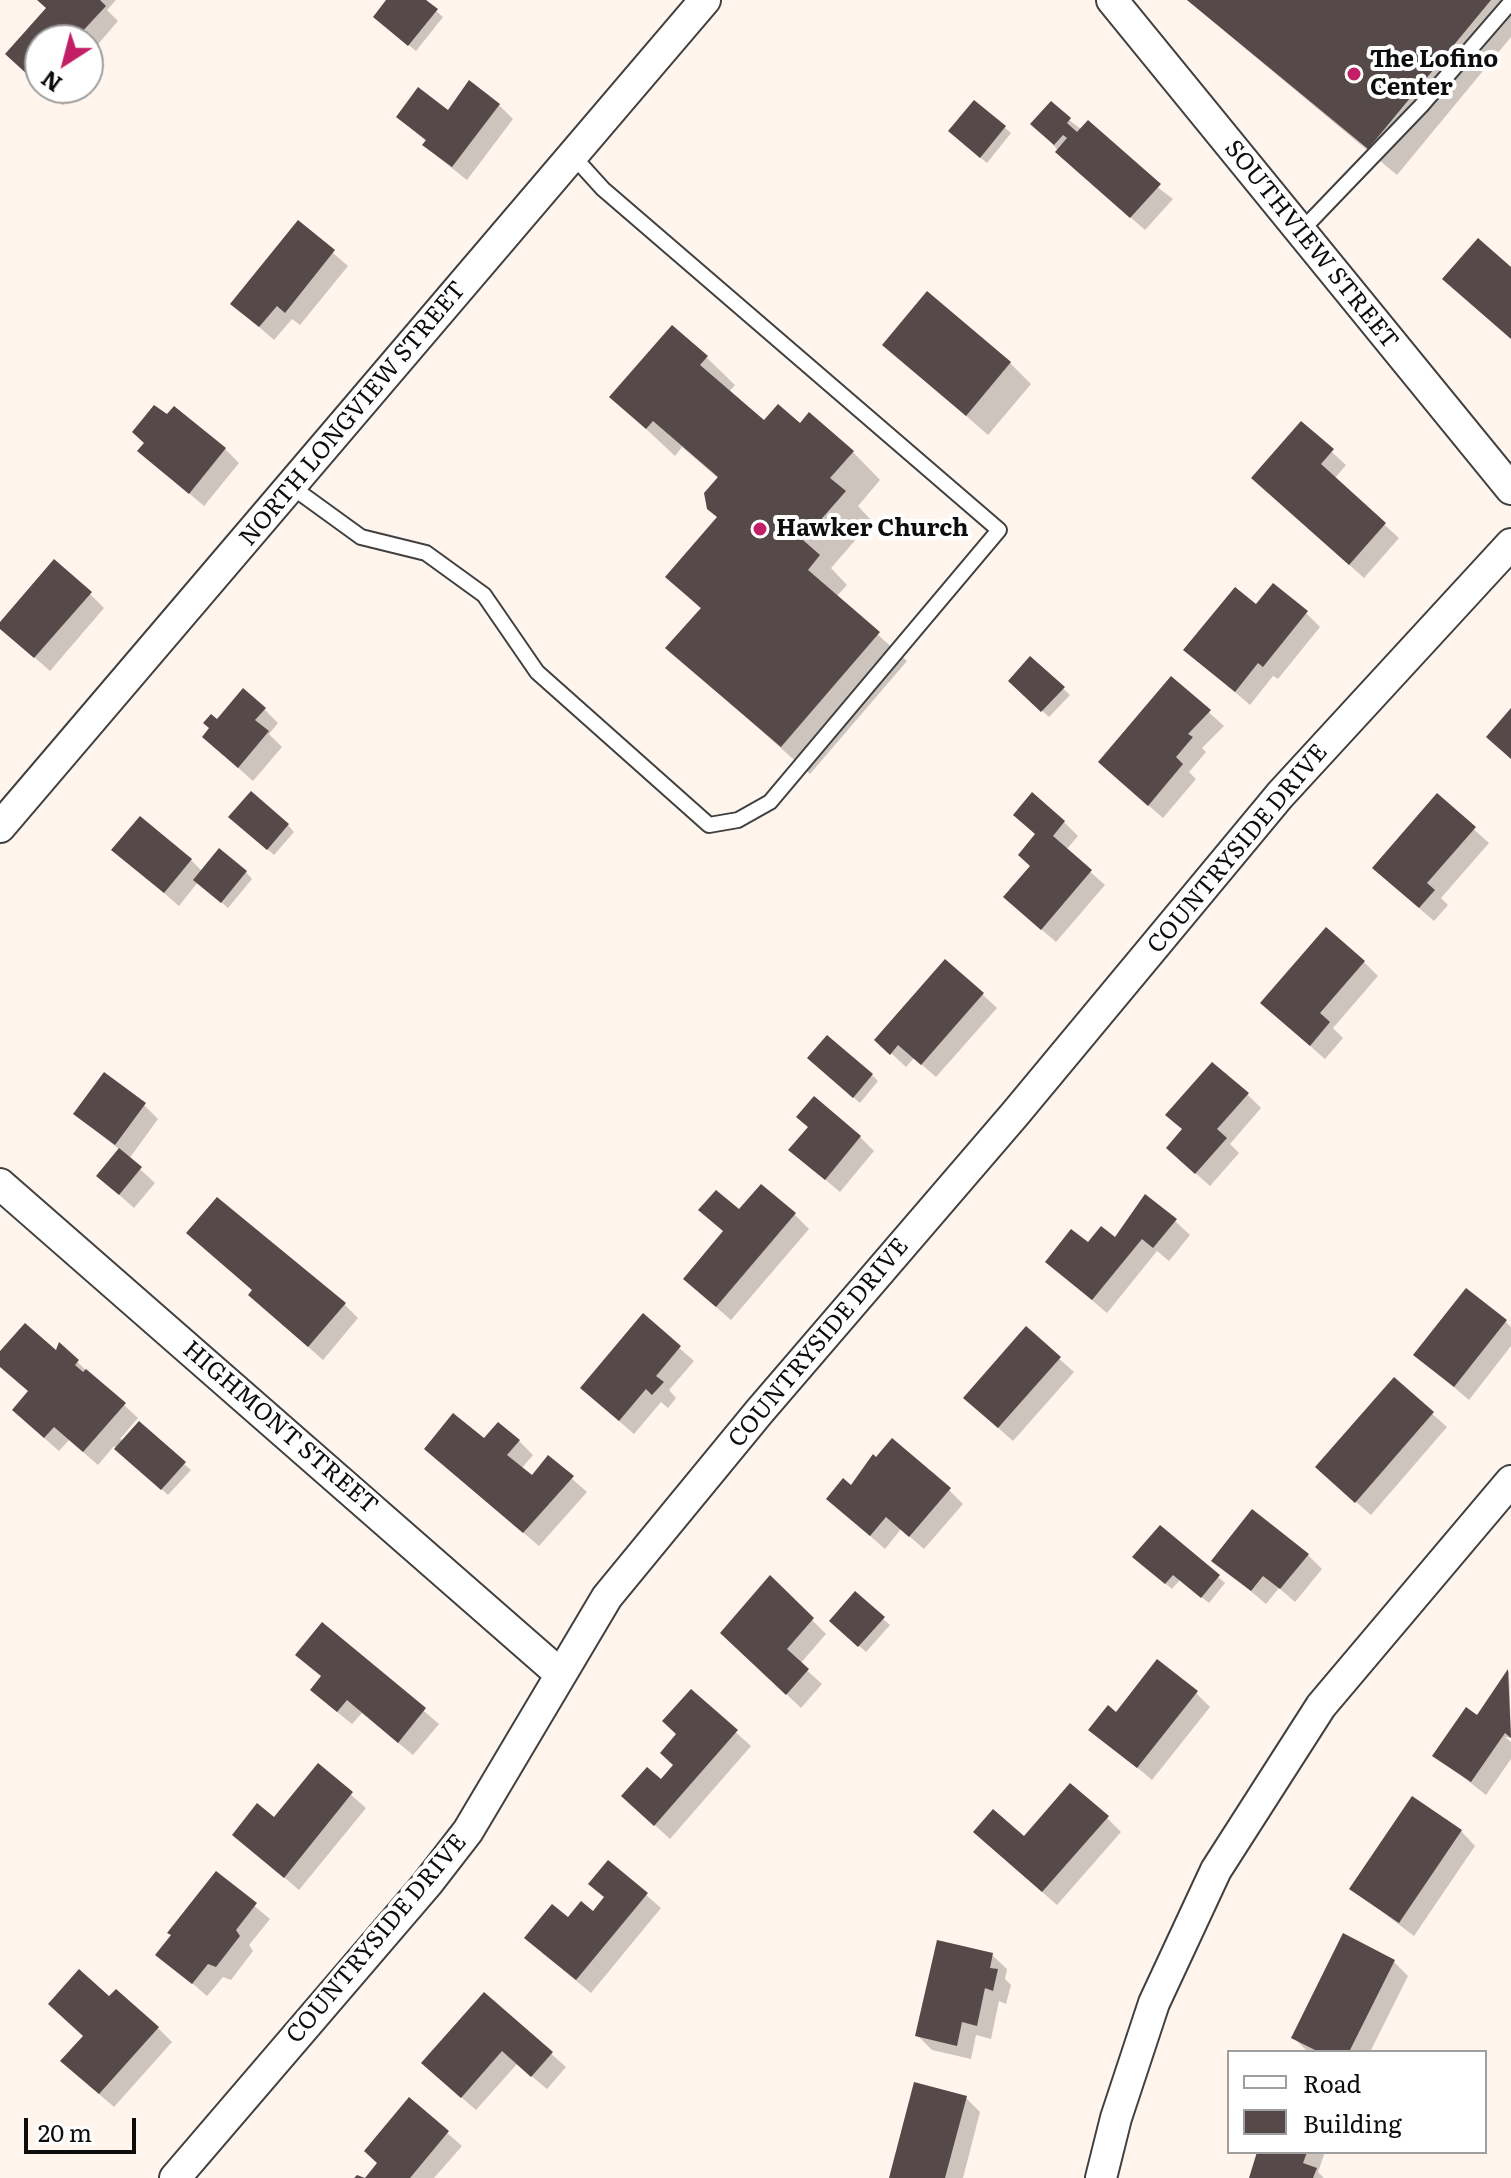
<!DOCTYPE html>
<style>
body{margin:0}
#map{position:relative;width:1511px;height:2178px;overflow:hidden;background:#fff5ed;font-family:Literata,serif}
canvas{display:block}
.legend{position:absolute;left:1227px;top:2050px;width:260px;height:104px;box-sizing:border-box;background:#fff;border:2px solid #9e9e9e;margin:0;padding:10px 14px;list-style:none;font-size:24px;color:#0d0d0d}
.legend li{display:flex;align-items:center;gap:16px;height:40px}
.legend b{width:40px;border:2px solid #9e9e9e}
.north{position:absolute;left:24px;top:24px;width:80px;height:80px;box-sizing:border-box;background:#fff;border:2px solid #9e9e9e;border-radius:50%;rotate:216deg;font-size:22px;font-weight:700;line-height:32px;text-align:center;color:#0d0d0d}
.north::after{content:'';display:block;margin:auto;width:28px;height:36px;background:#c31f66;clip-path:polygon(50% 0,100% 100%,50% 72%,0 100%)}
.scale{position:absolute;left:24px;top:2118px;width:112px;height:36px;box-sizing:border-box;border:4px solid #0d0d0d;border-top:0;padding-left:10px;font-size:24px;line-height:28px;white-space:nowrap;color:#0d0d0d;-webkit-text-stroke:6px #fff;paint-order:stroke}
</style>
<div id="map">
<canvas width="1511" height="2178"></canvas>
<ul class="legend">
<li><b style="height:10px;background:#fff"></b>Road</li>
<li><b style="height:22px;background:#564949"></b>Building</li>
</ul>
<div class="north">N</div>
<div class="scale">20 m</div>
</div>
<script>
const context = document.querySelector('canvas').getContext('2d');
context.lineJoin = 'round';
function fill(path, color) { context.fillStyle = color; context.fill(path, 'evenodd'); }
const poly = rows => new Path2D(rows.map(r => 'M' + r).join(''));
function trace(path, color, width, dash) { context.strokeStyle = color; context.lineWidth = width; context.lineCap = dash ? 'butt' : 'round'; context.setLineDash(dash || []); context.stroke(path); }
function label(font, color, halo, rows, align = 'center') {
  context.font = font + ' Literata,serif'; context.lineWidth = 8; context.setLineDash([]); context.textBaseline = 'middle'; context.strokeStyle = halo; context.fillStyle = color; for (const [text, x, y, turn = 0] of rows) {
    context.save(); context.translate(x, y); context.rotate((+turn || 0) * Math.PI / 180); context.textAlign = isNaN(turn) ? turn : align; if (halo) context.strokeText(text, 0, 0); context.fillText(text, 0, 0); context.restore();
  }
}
const shadow = poly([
 [38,0,116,0,107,10,118,21,93,50,103,60,88,77,88,40,40,40,40,85,21,68,48,9],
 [389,0,423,0,443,17,416,51,382,23],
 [1187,0,1511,0,1511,37,1397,175],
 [44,88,78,88,63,105],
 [499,105,513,119,467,180,439,158,425,144,427,142,398,117],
 [1069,120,1173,199,1145,230,1072,166,1047,138],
 [1004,127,1011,133,987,163,957,138],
 [298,223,348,266,300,325,292,319,274,340,233,304],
 [885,345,1010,363,1031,384,988,435],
 [707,358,735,385,728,393,764,423,800,426,853,452,880,480,858,506,872,521,831,568,847,585,836,597,907,661,810,774,668,648,702,610,668,577,719,518,719,479,682,447,675,456,612,397],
 [167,417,225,449,239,463,204,506,139,451],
 [1301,424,1346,465,1334,479,1399,538,1364,578,1268,492],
 [90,594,104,608,50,671,0,627],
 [1257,607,1306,613,1320,627,1278,679,1273,676,1250,705,1186,650],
 [1030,659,1070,695,1049,717,1010,681],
 [1172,679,1224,726,1202,748,1206,752,1189,772,1196,779,1163,818,1115,776],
 [264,709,278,723,269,734,282,747,253,781,219,751,218,721],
 [1437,796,1489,843,1441,898,1448,905,1434,921,1389,882],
 [1064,822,1078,836,1066,850,1105,885,1056,942,1020,911,1032,866,1020,855],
 [237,823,288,825,294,832,274,855],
 [114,850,191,860,202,871,246,872,252,879,228,908,198,882,179,906],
 [1364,962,1378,976,1333,1028,1343,1038,1325,1059,1277,1017],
 [982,994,997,1008,936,1077,914,1058,906,1067,877,1040],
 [816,1065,872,1075,878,1081,860,1103],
 [1247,1094,1261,1108,1230,1144,1239,1153,1210,1186,1183,1162],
 [144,1105,158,1119,129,1159,155,1183,134,1208,98,1176,120,1150,75,1114],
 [860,1137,874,1151,840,1192,790,1150],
 [740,1212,795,1215,809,1229,731,1320,700,1293],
 [1175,1221,1190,1235,1169,1261,1157,1251,1107,1313,1047,1262,1088,1244],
 [344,1304,358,1318,323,1360,265,1309],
 [643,1316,694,1361,669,1390,676,1398,668,1408,661,1402,634,1434,597,1402],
 [1505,1321,1511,1327,1511,1346,1469,1400,1416,1355],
 [1026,1329,1074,1372,1013,1441,980,1412],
 [60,1346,138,1418,120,1439,184,1464,191,1470,168,1495,114,1446,98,1465,69,1440,59,1451,28,1424,30,1392,0,1365,0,1355,56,1353],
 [1394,1380,1447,1427,1371,1515,1332,1481],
 [484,1441,519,1441,533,1455,521,1469,532,1478,548,1458,587,1492,539,1546,441,1463],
 [876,1459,949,1490,963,1504,924,1549,901,1529,885,1549,828,1499,852,1488],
 [1160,1527,1225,1583,1209,1603,1180,1580,1172,1589,1141,1563],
 [1308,1555,1322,1569,1295,1602,1279,1588,1266,1604,1214,1560],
 [770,1578,826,1634,800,1664,822,1684,801,1708,737,1647],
 [883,1619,890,1625,866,1652,838,1627],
 [323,1625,439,1724,413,1755,362,1713,352,1724,327,1704],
 [1509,1671,1511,1738,1505,1737,1511,1742,1511,1759,1486,1795,1435,1755,1478,1717],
 [691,1692,751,1746,670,1839,638,1810,675,1766,678,1735],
 [1196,1693,1210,1707,1152,1780,1091,1729,1116,1715],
 [318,1766,366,1808,299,1890,234,1835,274,1820],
 [1107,1818,1121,1832,1057,1905,990,1846],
 [1461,1831,1475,1846,1414,1936,1352,1889],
 [608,1862,661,1908,591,1993,541,1952,569,1920,594,1914,606,1899,591,1884],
 [216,1874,270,1919,249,1945,253,1951,231,1980,223,1977,207,1996,158,1954],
 [992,1955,1007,1969,1005,1979,1011,1985,1006,2004,999,2001,991,2039,976,2035,971,2059,932,2050,917,2035],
 [1394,1962,1408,1976,1370,2052,1308,2052,1293,2037],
 [484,1994,566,2067,547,2089,517,2064,476,2110,438,2077],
 [109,1999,158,2028,172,2042,114,2107,77,2075,85,2036],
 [966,2098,980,2112,963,2178,891,2178],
 [409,2100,462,2146,434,2178,367,2178,379,2164],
 [1259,2152,1325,2152,1318,2172,1324,2178,1251,2178]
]);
const building = poly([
 [37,0,100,0,106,6,79,35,85,40,40,40,40,86,5,54,46,8],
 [386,0,426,0,438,9,408,46,373,17],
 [1187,0,1491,0,1368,149],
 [469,80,500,104,452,167,422,145,426,140,396,117,418,87,448,110],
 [974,100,1006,126,980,158,948,131],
 [1051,101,1071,118,1067,123,1077,132,1088,120,1161,184,1130,218,1055,152,1067,138,1063,135,1054,145,1030,124],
 [298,220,335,250,285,313,277,306,259,327,230,304],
 [1478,238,1511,267,1511,339,1442,279],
 [927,291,1011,362,966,416,882,345],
 [672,325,708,356,700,365,764,420,778,404,800,423,809,412,854,451,830,478,846,491,803,540,820,555,808,570,880,632,781,747,665,648,701,608,665,577,717,517,707,509,704,493,718,477,653,421,646,429,609,397],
 [154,405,167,414,174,406,226,448,189,494,137,451,144,443,132,432],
 [1301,421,1334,449,1321,464,1386,523,1349,565,1251,478],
 [54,559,92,592,34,658,0,629,0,622],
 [1273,583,1308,611,1263,667,1258,663,1235,692,1183,650,1235,587,1256,604],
 [1030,656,1065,687,1041,712,1008,681],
 [1171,676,1211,710,1188,734,1193,737,1176,757,1183,764,1148,806,1098,762],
 [243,688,266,708,255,720,269,731,238,768,202,737,209,728,203,723,211,714,217,719],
 [1511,708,1511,759,1486,737],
 [251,791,289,824,267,850,228,817],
 [1032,792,1065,821,1053,836,1092,870,1041,930,1003,897,1030,866,1018,855,1035,834,1013,815],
 [1437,793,1476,827,1427,883,1435,890,1419,908,1372,868],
 [140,816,192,859,164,893,111,850],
 [219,848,247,871,221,903,193,880],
 [1326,927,1365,961,1320,1013,1330,1022,1310,1046,1260,1003],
 [945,959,984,993,921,1065,898,1045,890,1055,874,1040],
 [827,1035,873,1074,853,1098,807,1058],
 [1212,1062,1249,1093,1217,1129,1227,1138,1195,1174,1166,1148,1182,1129,1165,1115],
 [104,1072,146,1103,115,1145,73,1114],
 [814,1096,861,1136,825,1180,788,1150,808,1127,796,1117],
 [119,1148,142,1167,119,1195,96,1176],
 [761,1184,796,1213,716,1307,683,1279,723,1231,698,1210,716,1190,739,1209],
 [1145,1194,1177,1219,1153,1248,1142,1239,1092,1300,1045,1262,1071,1229,1088,1242,1101,1226,1115,1237],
 [217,1197,346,1303,308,1347,248,1295,252,1290,186,1233],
 [1466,1288,1507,1320,1454,1387,1413,1355],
 [643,1313,681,1346,656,1376,664,1382,652,1395,646,1389,619,1421,580,1388],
 [25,1323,56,1350,59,1342,79,1360,75,1365,83,1372,86,1369,126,1403,83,1452,54,1427,44,1438,12,1410,28,1391,0,1367,0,1351],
 [1026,1326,1061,1357,998,1428,963,1398],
 [1394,1377,1434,1412,1355,1503,1315,1467],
 [453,1413,484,1438,498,1422,520,1440,507,1455,532,1475,548,1455,574,1476,523,1533,424,1449],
 [139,1421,186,1462,161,1490,114,1449],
 [892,1438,951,1488,909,1537,886,1517,870,1536,826,1499,843,1478,851,1485,873,1454,876,1457],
 [1252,1509,1309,1554,1280,1589,1263,1576,1251,1591,1211,1561],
 [1160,1525,1220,1575,1201,1598,1173,1575,1165,1584,1132,1557],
 [770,1575,814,1618,787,1649,809,1669,786,1695,720,1633],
 [855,1591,885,1617,858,1647,829,1621],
 [322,1622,426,1708,398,1743,347,1700,337,1712,310,1690,321,1676,295,1655],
 [1157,1659,1198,1691,1137,1768,1088,1730,1108,1705,1116,1712],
 [1508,1669,1511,1738,1505,1733,1471,1782,1432,1756,1466,1707,1477,1715],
 [691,1689,738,1730,654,1826,621,1796,647,1767,661,1779,673,1765,660,1753,676,1734,662,1721],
 [318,1763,353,1792,284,1878,232,1835,257,1803,274,1817],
 [1070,1783,1109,1816,1042,1892,973,1832,993,1809,1024,1836],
 [1412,1796,1462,1830,1399,1923,1349,1889],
 [608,1860,648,1893,576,1980,524,1938,552,1904,568,1917,581,1901,593,1911,604,1897,588,1884],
 [216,1871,257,1903,236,1930,240,1936,216,1967,208,1964,192,1984,155,1955,171,1935,167,1933],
 [1343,1933,1395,1960,1349,2052,1319,2052,1291,2038],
 [937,1940,993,1953,990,1968,998,1969,993,1991,985,1988,977,2026,962,2022,957,2046,915,2036],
 [79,1969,109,1996,116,1989,159,2027,99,2094,60,2061,83,2036,48,2004],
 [484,1992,553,2052,531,2077,502,2051,461,2098,421,2063],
 [914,2082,967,2096,945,2178,889,2178],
 [409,2097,449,2131,410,2178,354,2178,357,2175,365,2178,377,2163,364,2151],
 [1257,2152,1307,2152,1303,2163,1317,2168,1313,2178,1249,2178]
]);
const lane = poly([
 [1300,232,1421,106,1511,2],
 [292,487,361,537,426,553,484,595,537,672,709,825,738,820,770,802,999,530,603,189,573,156]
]);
const street = poly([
 [1112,0,1511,489],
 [0,827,705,0],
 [0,1184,559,1673],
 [175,2178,427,1884,468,1831,607,1597,759,1412,1015,1114,1280,795,1511,544],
 [1101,2178,1116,2118,1154,2003,1216,1870,1321,1706,1511,1481]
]);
const markers = [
 [1354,74,8,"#c31f66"],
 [760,529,8,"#c31f66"]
];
const poiNames = [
 ["The Lofino",1370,60],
 ["Center",1370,88],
 ["Hawker Church",776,529]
];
const streetNames = [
 ["SOUTHVIEW STREET",1311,245,51],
 ["NORTH LONGVIEW STREET",353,414,-50],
 ["COUNTRYSIDE DRIVE",1238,849,-50],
 ["COUNTRYSIDE DRIVE",819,1343,-50],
 ["HIGHMONT STREET",280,1428,41],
 ["COUNTRYSIDE DRIVE",377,1939,-50]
];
fill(shadow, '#0003');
fill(building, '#564949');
trace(lane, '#404040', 18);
trace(street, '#404040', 34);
trace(lane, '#fff', 14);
trace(street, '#fff', 30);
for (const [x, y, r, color] of markers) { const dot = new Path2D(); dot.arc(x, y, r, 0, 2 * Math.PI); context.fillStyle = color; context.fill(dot); trace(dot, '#fff', 3); }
label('bold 24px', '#0d0d0d', '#fff', poiNames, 'left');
label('24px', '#0d0d0d', '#fff', streetNames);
</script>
